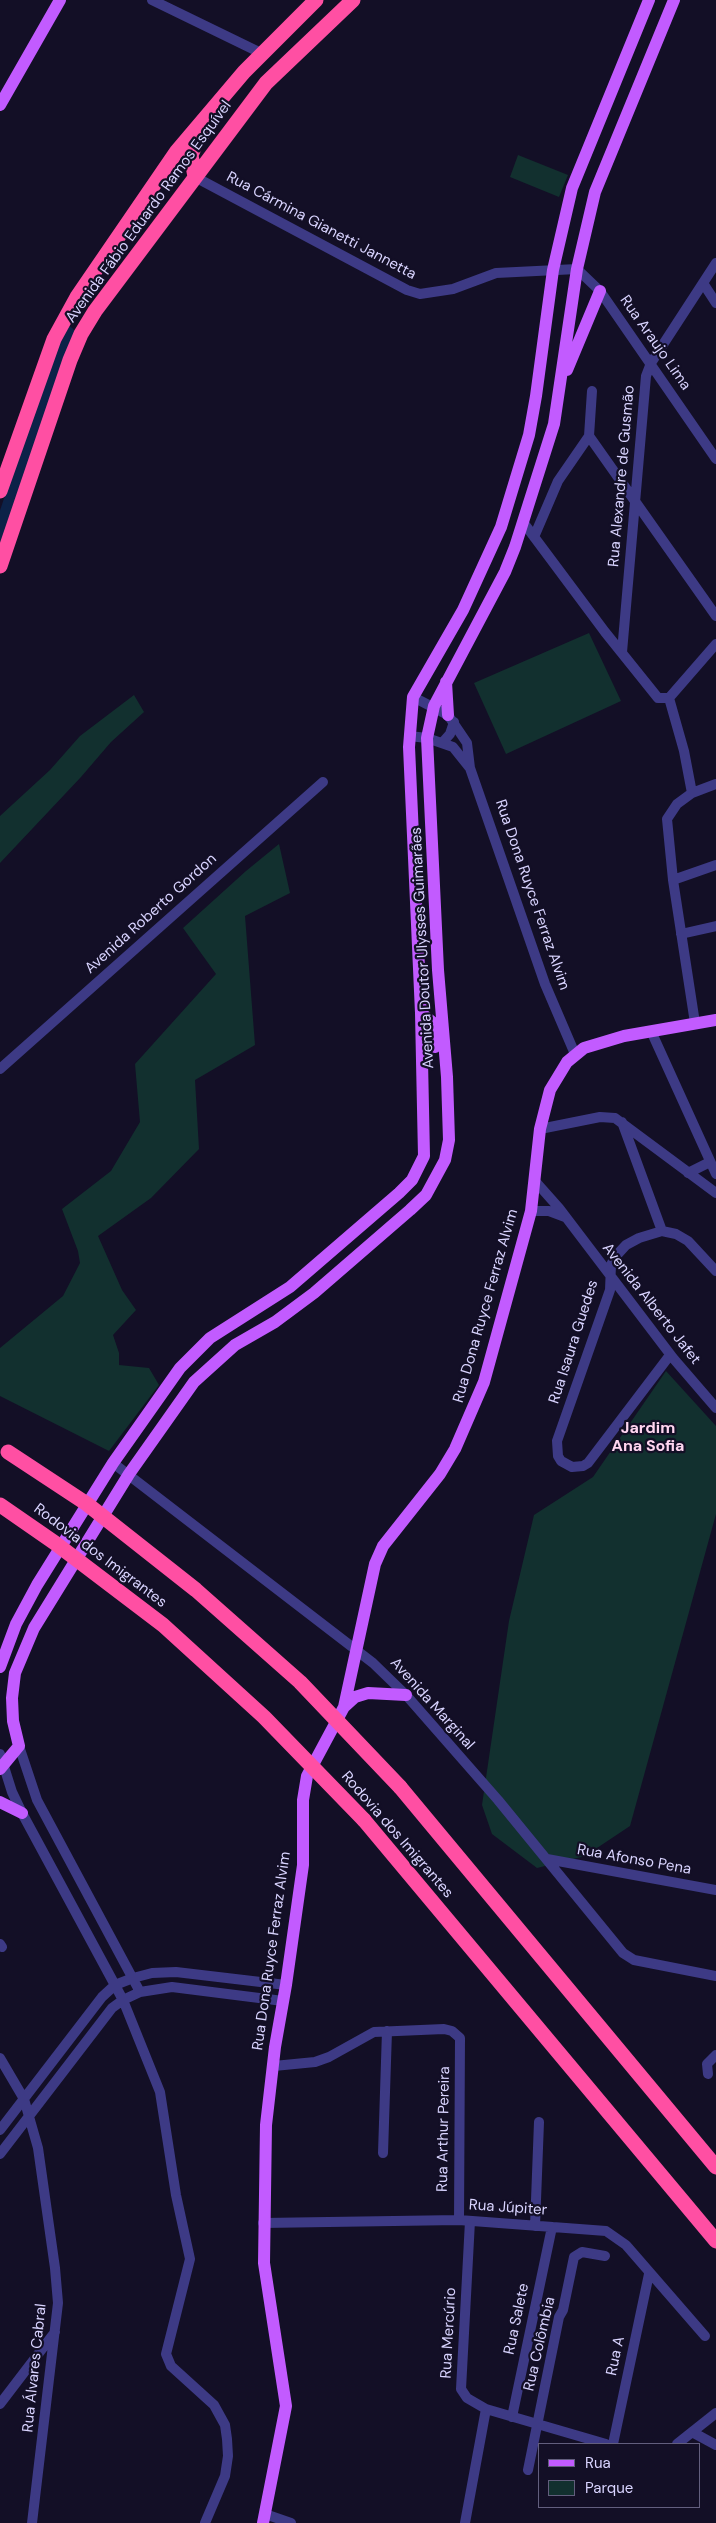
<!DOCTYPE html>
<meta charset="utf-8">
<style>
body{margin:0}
#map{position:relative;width:716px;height:2523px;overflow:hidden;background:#130f26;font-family:"DM Sans",sans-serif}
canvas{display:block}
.legend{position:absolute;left:538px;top:2443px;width:162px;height:65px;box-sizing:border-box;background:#130f26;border:1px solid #625e7d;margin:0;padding:6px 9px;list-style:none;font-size:15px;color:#d9d4ff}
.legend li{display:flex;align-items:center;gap:10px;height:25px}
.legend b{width:25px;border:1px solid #625e7d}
</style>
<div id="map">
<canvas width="716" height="2523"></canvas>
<ul class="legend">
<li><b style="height:6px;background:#c25bff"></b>Rua</li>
<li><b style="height:14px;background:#12302f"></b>Parque</li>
</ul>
</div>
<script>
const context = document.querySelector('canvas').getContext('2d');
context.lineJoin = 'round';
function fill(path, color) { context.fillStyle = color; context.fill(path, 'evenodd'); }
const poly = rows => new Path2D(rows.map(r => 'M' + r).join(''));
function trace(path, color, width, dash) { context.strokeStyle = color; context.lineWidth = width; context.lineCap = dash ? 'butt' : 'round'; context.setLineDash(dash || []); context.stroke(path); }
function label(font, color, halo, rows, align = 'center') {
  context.font = font + ' "DM Sans",sans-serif'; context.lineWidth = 4.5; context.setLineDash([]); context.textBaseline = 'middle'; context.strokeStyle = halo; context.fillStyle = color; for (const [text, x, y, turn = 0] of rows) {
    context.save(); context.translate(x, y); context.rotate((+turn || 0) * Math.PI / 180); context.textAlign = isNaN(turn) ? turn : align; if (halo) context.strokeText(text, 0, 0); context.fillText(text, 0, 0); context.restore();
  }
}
const green = poly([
 [518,155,568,175,559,197,510,177],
 [589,633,621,701,506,754,474,683],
 [134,695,144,712,111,742,81,777,0,863,0,816,50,770,80,736],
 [279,844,290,893,245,916,255,1045,195,1080,199,1149,151,1198,98,1236,122,1290,136,1310,113,1335,119,1353,119,1365,149,1368,159,1385,109,1451,0,1396,0,1348,63,1296,80,1263,78,1251,62,1209,111,1171,140,1122,135,1064,216,974,183,928,246,871],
 [666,1371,716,1426,716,1514,630,1826,585,1856,537,1868,492,1834,482,1805,509,1621,534,1515,593,1477]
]);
const river = poly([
 [0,536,67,334]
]);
const minor = poly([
 [152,0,261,53],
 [195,177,407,290,420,294,453,289,496,273,577,269,600,291,716,459],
 [703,283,716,303],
 [589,436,716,616],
 [523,522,605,632,658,698,669,698],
 [534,537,558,481,589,436,592,391],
 [622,652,646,376,651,363,716,263],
 [413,697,448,715,467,743,470,768,545,984,575,1054],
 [669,698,684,751,692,793],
 [669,698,716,644],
 [409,736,427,738,453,747,469,767],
 [442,743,450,734,454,722],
 [673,880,716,865],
 [681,934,716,926],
 [695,1023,673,880,667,819,677,804,692,793,716,784],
 [651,1031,716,1174],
 [0,1069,323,782],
 [622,1122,662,1231],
 [540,1129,600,1117,615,1118,716,1193],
 [688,1173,710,1162],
 [535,1181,559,1208,673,1358,716,1408],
 [531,1211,549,1211,565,1217],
 [670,1355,588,1463,583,1466,572,1467,561,1461,558,1456,557,1441,610,1290,611,1265,615,1257,626,1245,639,1238,662,1231,676,1234,688,1241,716,1271],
 [113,1463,373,1663,406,1695,498,1800,623,1953,634,1960,716,1976],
 [19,1746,37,1800,140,1992],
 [0,1754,12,1792,22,1813,123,2000,160,2092,176,2195,190,2259,166,2354,171,2366,214,2405,225,2425,227,2439,228,2456,225,2476,205,2523],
 [547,1859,716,1890],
 [0,1944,2,1947],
 [0,2058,24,2099,38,2148,55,2268,58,2303,32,2523],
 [274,2066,315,2062,329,2057,374,2032,444,2029,452,2031,460,2038,459,2220],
 [708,2074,707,2064,716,2055],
 [0,2130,102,1997,115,1985,133,1978,152,1973,176,1972,286,1985],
 [383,2153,387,2031],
 [0,2154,112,2008,123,2000,140,1992,172,1987,283,2001],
 [263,2223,459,2220,606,2231,626,2245,705,2336],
 [535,2226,539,2122],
 [0,2404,55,2332],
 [486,2409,606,2444],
 [512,2417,552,2227],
 [692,2432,716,2445],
 [613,2444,649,2274],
 [677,2444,716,2413],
 [528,2470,559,2317,563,2310,574,2257,582,2252,605,2256],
 [265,2514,291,2523],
 [465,2523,486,2409,467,2398,461,2389,470,2221]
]);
const major = poly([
 [0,105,60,0],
 [567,370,600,291],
 [446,682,448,715],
 [421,1013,432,1022,435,1047],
 [0,1667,16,1624,37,1585,113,1463,180,1368,210,1338,290,1287,399,1193,412,1180,424,1156,421,1013,409,747,413,697,463,610,501,527,529,435,536,396,553,270,572,188,649,0],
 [344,1707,355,1697,368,1693,406,1695],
 [0,1769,19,1746,13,1721,12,1698,15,1673,34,1628,129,1474,194,1382,235,1345,275,1322,314,1293,410,1210,426,1195,445,1160,449,1140,447,1077,438,970,427,738,434,706,505,572,515,547,554,424,577,269,595,192,674,0],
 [0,1802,22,1813],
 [263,2523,286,2406,264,2263,266,2125,275,2047,286,1985,303,1865,303,1800,307,1776,344,1707,375,1564,383,1546,440,1474,455,1449,484,1382,531,1211,540,1129,550,1090,567,1062,584,1048,624,1036,716,1020]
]);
const highway = poly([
 [195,177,191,155,196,143,204,132],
 [0,491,54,339,77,297,177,151,244,72,316,0],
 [0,566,70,360,81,334,95,311,266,83,353,0],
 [400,1787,716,2167],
 [364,1820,716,2241]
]);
const highwayBridge = poly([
 [8,1452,87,1504,196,1590,300,1682,400,1787],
 [0,1505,55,1543,163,1625,264,1717,364,1820]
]);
const streetNames = [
 ["Avenida Fábio Eduardo Ramos Esquível",149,212,-54],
 ["Rua Cármina Gianetti Jannetta",321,226,28],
 ["Rua Araujo Lima",655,343,55],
 ["Rua Alexandre de Gusmão",622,476,-85],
 ["Rua Dona Ruyce Ferraz Alvim",532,895,71],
 ["Avenida Roberto Gordon",151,914,-42],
 ["Avenida Doutor Ulysses Guimarães",423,948,-93],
 ["Avenida Alberto Jafet",651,1304,52],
 ["Rua Dona Ruyce Ferraz Alvim",486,1306,-74],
 ["Rua Isaura Guedes",574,1342,-72],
 ["Rodovia dos Imigrantes",100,1556,37],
 ["Avenida Marginal",432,1704,48],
 ["Rodovia dos Imigrantes",397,1835,49],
 ["Rua Afonso Pena",634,1860,10],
 ["Rua Dona Ruyce Ferraz Alvim",272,1951,-82],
 ["Rua Arthur Pereira",444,2129,-89],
 ["Rua Júpiter",508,2208,4],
 ["Rua Salete",517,2319,-78],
 ["Rua Mercúrio",449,2333,-87],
 ["Rua Colômbia",540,2344,-77],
 ["Rua A",616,2356,-78],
 ["Rua Álvares Cabral",35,2368,-84]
];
const neighbourhoodNames = [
 ["Jardim",648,1429],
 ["Ana Sofia",648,1447]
];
fill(green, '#12302f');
trace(river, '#0c2248', 16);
trace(minor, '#3d3a85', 10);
trace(major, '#c25bff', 12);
trace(highway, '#ff4fa3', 15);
trace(highwayBridge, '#ff4fa3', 15);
label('15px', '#d9d4ff', '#130f26', streetNames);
label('bold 16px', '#ffd6f0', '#130f26', neighbourhoodNames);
</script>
